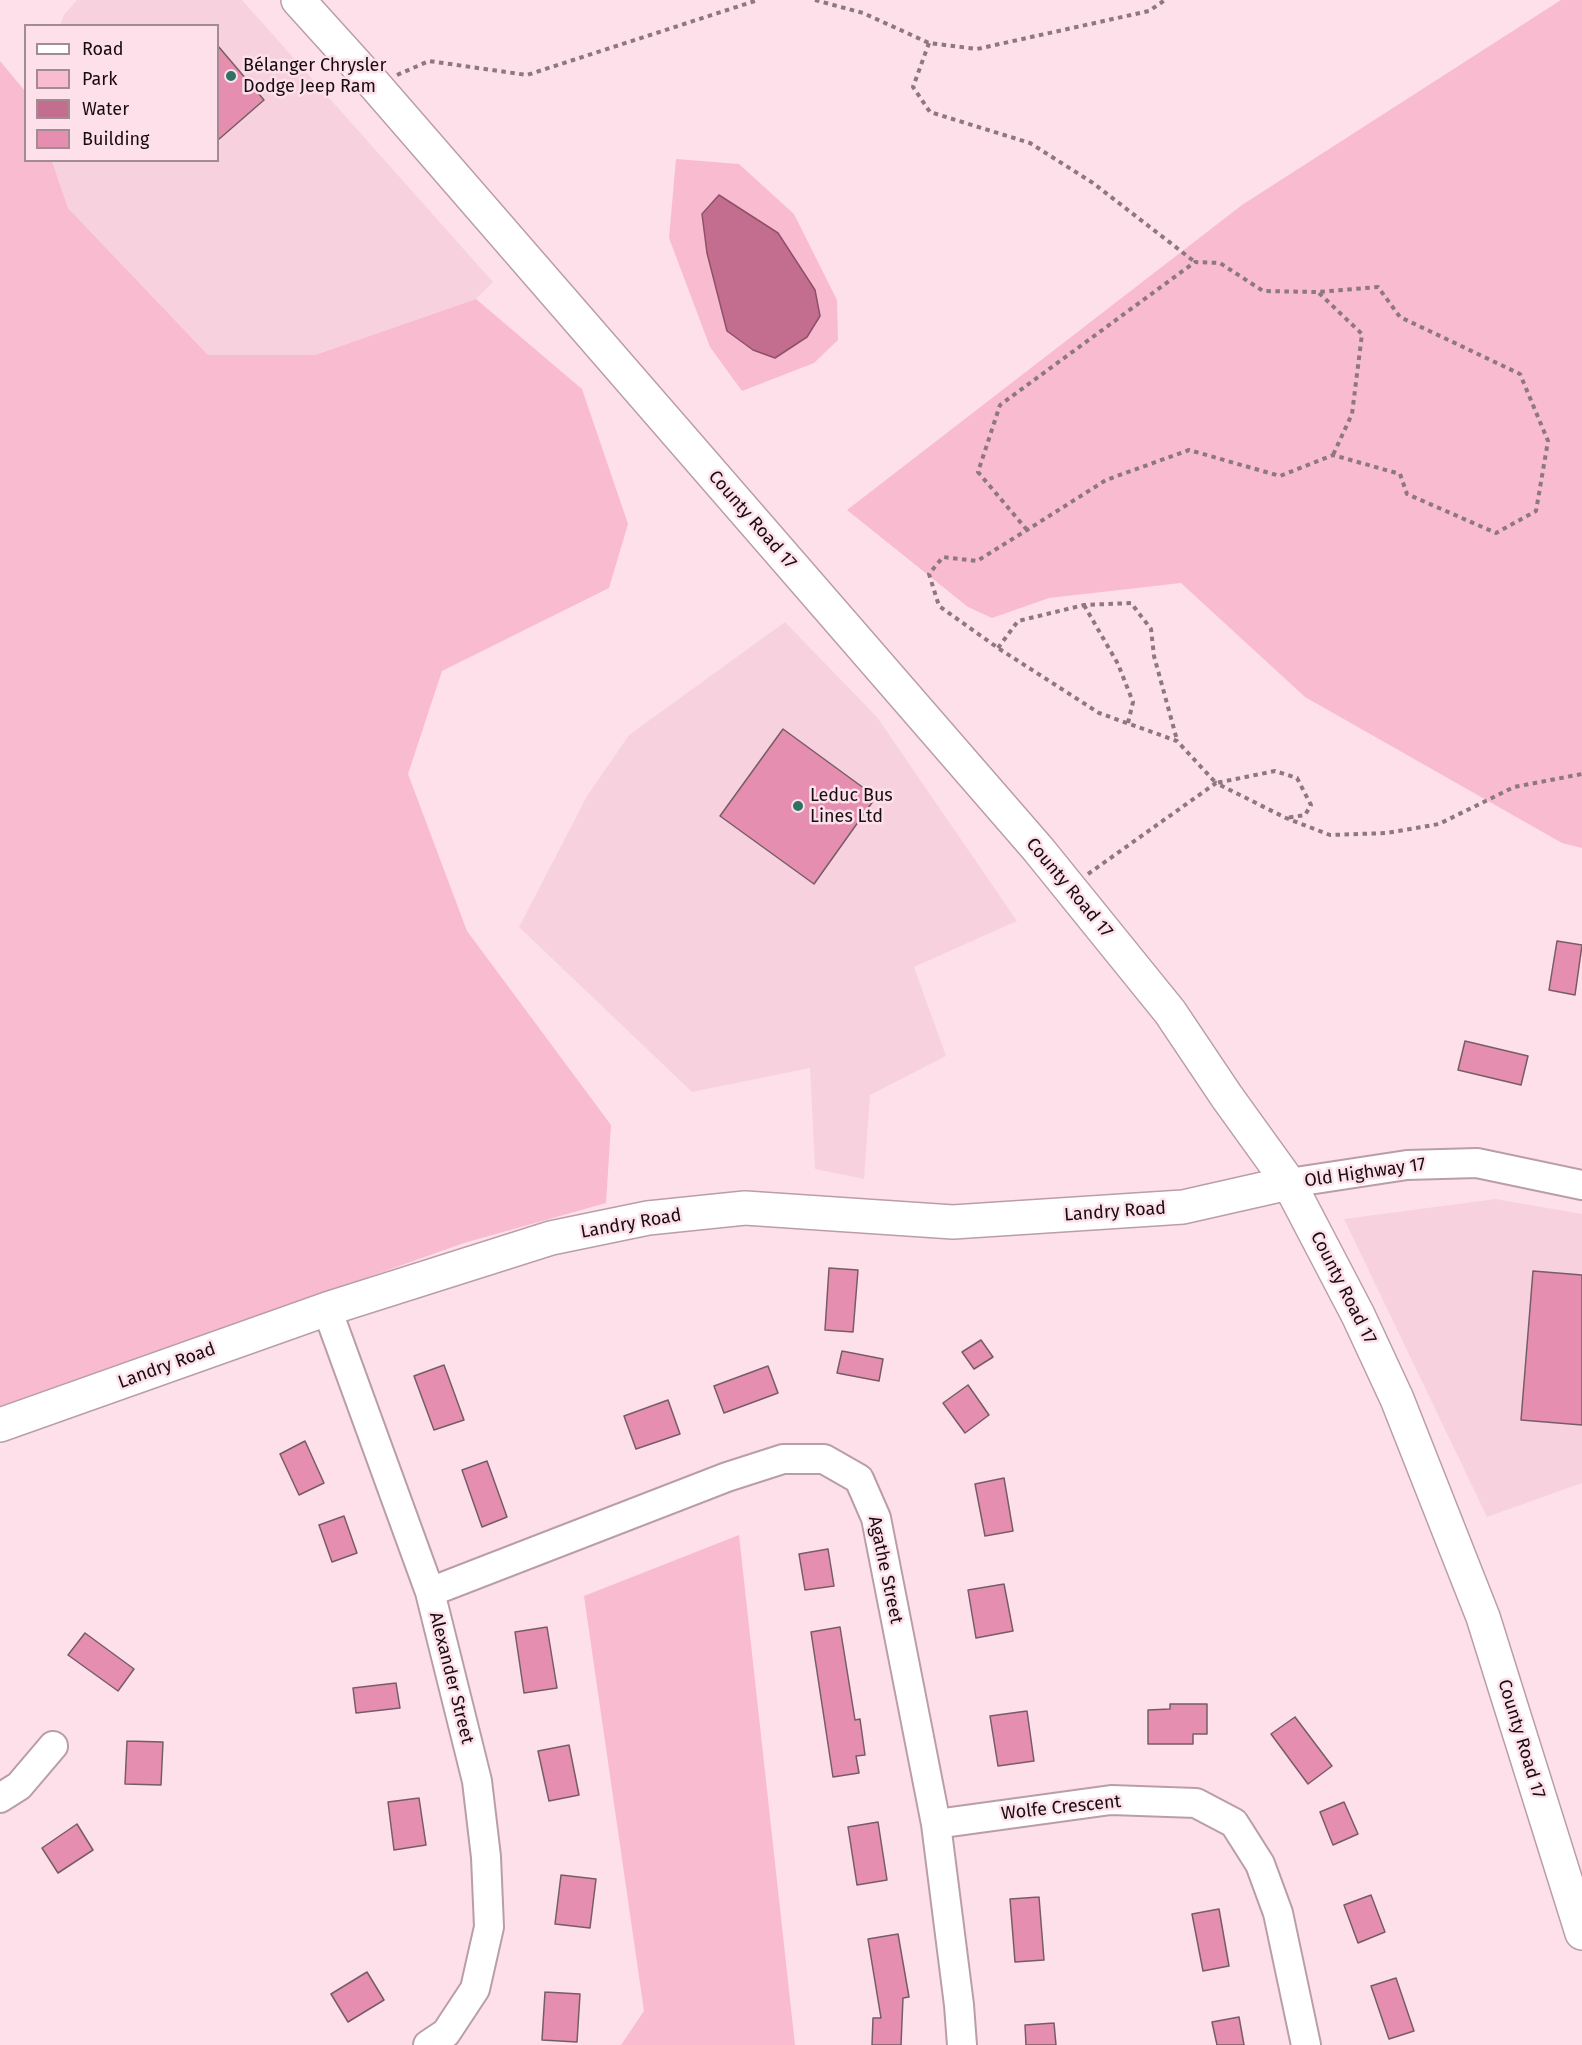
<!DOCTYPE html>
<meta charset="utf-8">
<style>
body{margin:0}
#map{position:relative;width:1582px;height:2045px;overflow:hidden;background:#fee0ea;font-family:"Fira Sans",sans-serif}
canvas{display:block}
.legend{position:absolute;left:24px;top:24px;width:195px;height:138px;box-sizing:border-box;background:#fee0ea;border:2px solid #a28c93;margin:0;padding:8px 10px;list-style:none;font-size:18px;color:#170d10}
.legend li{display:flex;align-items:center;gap:12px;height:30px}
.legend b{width:30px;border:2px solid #a28c93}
</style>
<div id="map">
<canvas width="1582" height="2045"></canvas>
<ul class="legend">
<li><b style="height:8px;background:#fff"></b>Road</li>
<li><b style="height:16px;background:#f9bbd0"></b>Park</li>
<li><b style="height:16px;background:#c36e8e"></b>Water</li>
<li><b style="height:16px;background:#e68eaf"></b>Building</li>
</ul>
</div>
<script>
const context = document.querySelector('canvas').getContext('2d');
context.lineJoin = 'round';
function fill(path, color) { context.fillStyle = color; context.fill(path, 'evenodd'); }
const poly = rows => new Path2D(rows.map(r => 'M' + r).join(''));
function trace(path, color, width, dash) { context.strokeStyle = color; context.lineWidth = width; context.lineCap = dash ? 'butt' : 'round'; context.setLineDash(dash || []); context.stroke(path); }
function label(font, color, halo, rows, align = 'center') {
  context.font = font + ' "Fira Sans",sans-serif'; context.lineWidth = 5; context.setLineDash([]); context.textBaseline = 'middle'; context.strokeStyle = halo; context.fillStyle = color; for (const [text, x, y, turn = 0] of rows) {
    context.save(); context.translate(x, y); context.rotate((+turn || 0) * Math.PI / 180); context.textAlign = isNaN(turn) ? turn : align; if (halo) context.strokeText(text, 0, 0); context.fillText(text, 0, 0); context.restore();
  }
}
const built = poly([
 [77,0,242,0,493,282,476,299,315,355,208,355,68,208,52,161,218,160,218,26,60,25,64,15],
 [785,622,877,717,1017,921,914,967,946,1056,870,1095,864,1179,815,1169,810,1068,692,1092,519,927,587,796,629,735],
 [1496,1199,1582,1214,1582,1483,1487,1517,1344,1219]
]);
const green = poly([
 [1561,0,1582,0,1582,848,1562,843,1305,697,1181,583,1049,598,992,618,968,607,847,510,1242,205],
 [0,61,25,91,26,160,52,161,68,208,208,355,315,355,476,299,582,389,628,524,609,588,442,671,408,774,467,931,611,1125,606,1203,464,1243,0,1408],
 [676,159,739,164,794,214,837,300,838,340,814,363,742,391,710,347,669,238],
 [739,1535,795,2045,621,2045,644,2011,584,1596]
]);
const water = poly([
 [719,195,778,233,815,290,820,316,807,337,775,358,753,350,727,331,707,253,702,214,719,195]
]);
const building = poly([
 [218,46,264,100,218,140,218,46],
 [783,729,876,797,814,884,720,816,783,729],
 [1557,941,1582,945,1575,995,1549,990,1557,941],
 [1465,1041,1528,1056,1521,1085,1458,1070,1465,1041],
 [829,1268,858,1270,853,1332,825,1330,829,1268],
 [1533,1271,1582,1275,1582,1425,1521,1420,1533,1271],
 [981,1340,993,1357,974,1369,962,1352,981,1340],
 [842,1351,883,1359,879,1381,837,1373,842,1351],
 [444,1365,464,1420,434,1430,414,1376,444,1365],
 [768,1366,778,1393,724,1413,714,1386,768,1366],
 [968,1385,989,1415,965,1433,943,1403,968,1385],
 [668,1400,680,1434,636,1449,624,1416,668,1400],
 [305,1441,324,1483,299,1495,280,1454,305,1441],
 [487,1461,507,1517,482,1527,462,1470,487,1461],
 [1004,1478,1013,1531,985,1536,975,1484,1004,1478],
 [344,1516,357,1553,332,1562,319,1525,344,1516],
 [828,1549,834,1586,805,1590,799,1554,828,1549],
 [1004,1584,1013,1631,976,1638,968,1590,1004,1584],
 [547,1627,557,1688,524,1693,515,1632,547,1627],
 [840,1627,855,1720,860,1719,865,1755,856,1756,859,1773,833,1777,811,1632,840,1627],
 [85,1633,134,1669,118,1691,68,1655,85,1633],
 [396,1683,400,1708,356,1713,353,1688,396,1683],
 [1170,1704,1207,1704,1207,1734,1193,1734,1193,1744,1148,1744,1148,1710,1170,1709,1170,1704],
 [1027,1711,1034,1761,998,1766,990,1716,1027,1711],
 [1295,1717,1332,1766,1308,1784,1271,1734,1295,1717],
 [127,1741,163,1742,161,1785,125,1784,127,1741],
 [569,1745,579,1795,549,1801,538,1751,569,1745],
 [419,1798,426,1845,394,1850,388,1802,419,1798],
 [1344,1802,1358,1834,1333,1845,1320,1812,1344,1802],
 [878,1822,887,1880,857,1885,848,1827,878,1822],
 [77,1824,93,1850,58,1873,42,1848,77,1824],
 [561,1875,596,1879,590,1928,555,1924,561,1875],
 [1371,1895,1385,1932,1358,1943,1344,1905,1371,1895],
 [1039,1897,1044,1960,1015,1962,1010,1899,1039,1897],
 [1219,1909,1229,1966,1203,1971,1192,1914,1219,1909],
 [898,1934,909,1997,903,1998,901,2045,872,2045,873,2018,881,2018,868,1939,898,1934],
 [367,1972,384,2000,348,2022,331,1994,367,1972],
 [1396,1978,1414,2031,1389,2039,1371,1986,1396,1978],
 [545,1992,580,1994,577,2042,542,2040,545,1992],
 [1239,2017,1244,2045,1217,2045,1212,2022,1239,2017],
 [1054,2023,1056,2045,1026,2045,1025,2025,1054,2023]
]);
const path = poly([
 [815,0,863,13,929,43,977,49,1149,11,1165,0],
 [929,43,913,87,930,112,1030,143,1093,183,1195,262],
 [397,75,429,61,527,75,758,0],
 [1319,293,1362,334,1352,414,1333,455],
 [1027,530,978,472,1000,405,1195,262,1220,263,1263,291,1318,292,1378,287,1400,317,1520,374,1548,441,1536,511,1496,533,1407,494,1400,474,1333,455,1280,476,1189,450,1106,480,1027,530,977,561,943,557,929,574,939,606,998,648,1099,713,1177,741,1216,783,1275,771,1297,778,1311,805,1305,815,1286,818],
 [1084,605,1118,664,1133,702,1128,723],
 [998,648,1018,621,1084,605,1131,603,1151,629,1154,656,1177,740],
 [1088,874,1216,783,1286,818,1330,835,1387,833,1439,824,1514,787,1582,774]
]);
const minor = poly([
 [1289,1183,1407,1165,1477,1163,1582,1185],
 [327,1309,430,1592,477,1781,486,1857,489,1927,475,1989,446,2033,428,2045],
 [430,1592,727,1477,783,1459,824,1459,859,1479,876,1518,936,1824,959,2005,962,2045],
 [0,1798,19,1786,53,1746],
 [936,1824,1111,1800,1196,1803,1234,1823,1260,1864,1278,1913,1306,2045]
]);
const major = poly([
 [298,0,374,84,1038,849,1170,1012,1227,1097,1289,1183,1358,1315,1397,1399,1483,1617,1582,1933],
 [0,1425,327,1309,551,1238,648,1218,745,1208,953,1222,1183,1207,1289,1183]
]);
const markers = [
 [231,76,6,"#2f7263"],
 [798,806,6,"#2f7263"]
];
const poiNames = [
 ["Bélanger Chrysler",243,66],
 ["Dodge Jeep Ram",243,87],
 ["Leduc Bus",810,796],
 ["Lines Ltd",810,817]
];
const streetNames = [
 ["County Road 17",752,520,49],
 ["County Road 17",1069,888,50],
 ["Old Highway 17",1365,1173,-8],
 ["Landry Road",1115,1212,-4],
 ["Landry Road",631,1224,-10],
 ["County Road 17",1343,1288,63],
 ["Landry Road",167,1366,-20],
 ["Agathe Street",885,1570,78],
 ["Alexander Street",451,1678,76],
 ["County Road 17",1521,1739,73],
 ["Wolfe Crescent",1061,1808,-6]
];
fill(built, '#f7d2de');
fill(green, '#f9bbd0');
fill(water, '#c36e8e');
trace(water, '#8f5168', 1.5);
fill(building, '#e68eaf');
trace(building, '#765d65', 1.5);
trace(minor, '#ba9ea7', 32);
trace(major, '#ba9ea7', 36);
trace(path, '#8c787e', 4, [4.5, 4.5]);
trace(minor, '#fff', 28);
trace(major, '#fff', 33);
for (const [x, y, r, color] of markers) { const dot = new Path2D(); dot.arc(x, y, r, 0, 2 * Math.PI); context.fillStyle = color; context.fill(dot); trace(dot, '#fee0ea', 2); }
label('18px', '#170d10', '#fee0ea', poiNames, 'left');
label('18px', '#170d10', '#fee0ea', streetNames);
</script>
